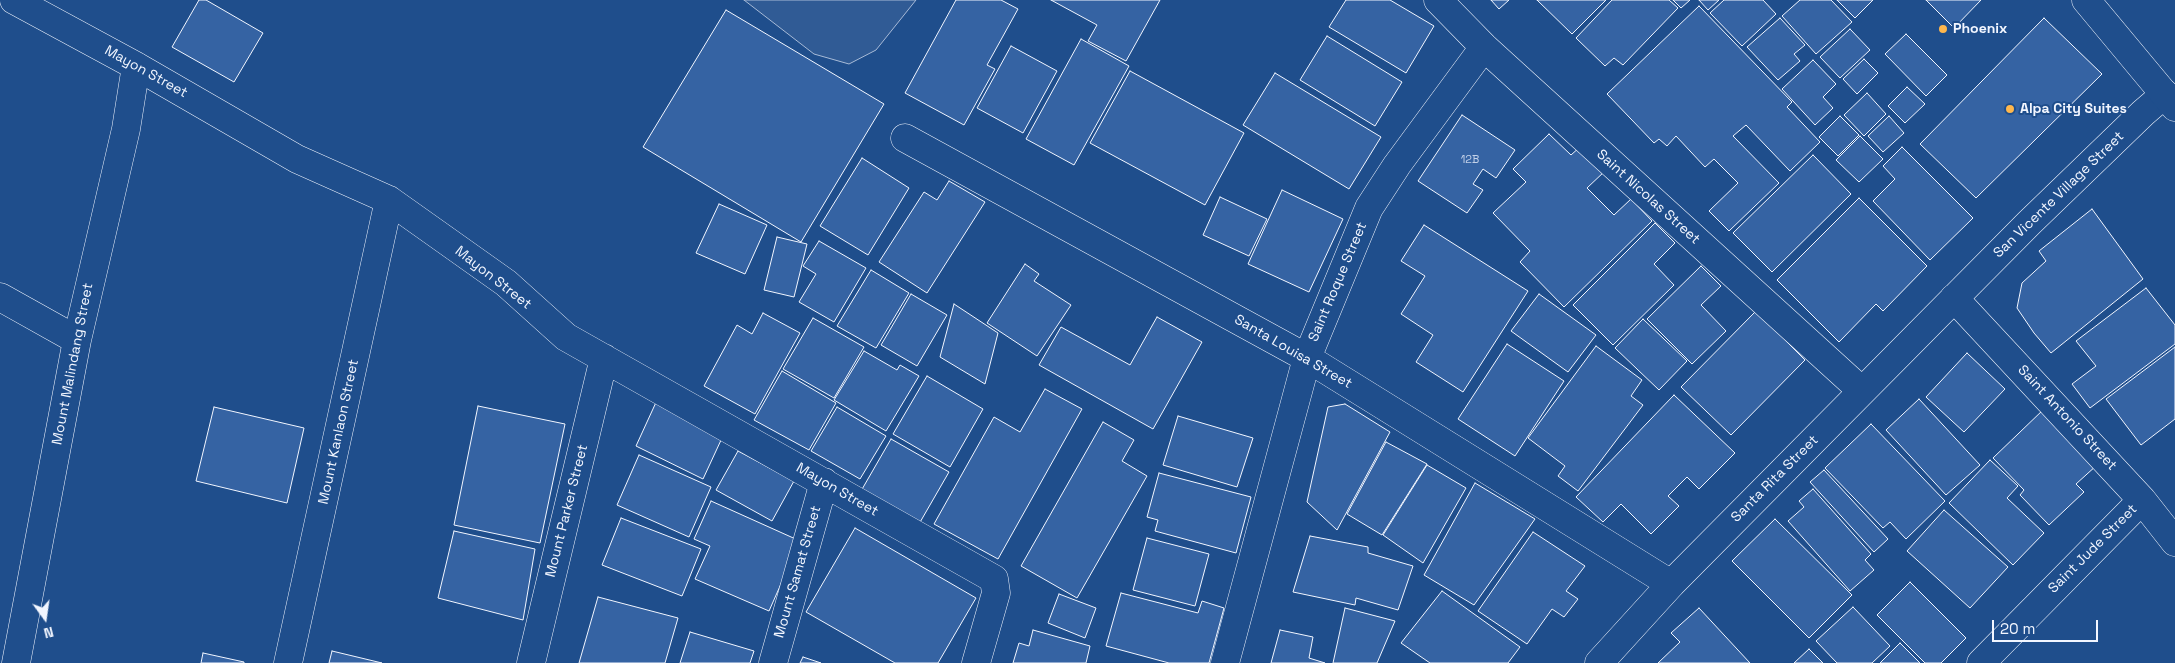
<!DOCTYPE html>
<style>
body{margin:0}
#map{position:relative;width:2175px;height:663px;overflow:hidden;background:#1f4e8c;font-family:"Space Grotesk",sans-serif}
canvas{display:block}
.north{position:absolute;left:20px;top:593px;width:50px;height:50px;-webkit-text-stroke:4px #1f4e8c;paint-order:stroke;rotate:166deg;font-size:14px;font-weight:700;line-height:20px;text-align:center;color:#f2f6ff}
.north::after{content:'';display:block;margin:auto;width:18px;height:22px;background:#f2f6ff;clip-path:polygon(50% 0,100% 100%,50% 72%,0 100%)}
.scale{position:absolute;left:1992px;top:620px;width:106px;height:22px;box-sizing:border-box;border:2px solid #f2f6ff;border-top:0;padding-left:6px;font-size:15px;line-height:18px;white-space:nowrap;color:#f2f6ff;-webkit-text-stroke:4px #1f4e8c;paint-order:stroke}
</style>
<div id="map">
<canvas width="2175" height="663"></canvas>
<div class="north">N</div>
<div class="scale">20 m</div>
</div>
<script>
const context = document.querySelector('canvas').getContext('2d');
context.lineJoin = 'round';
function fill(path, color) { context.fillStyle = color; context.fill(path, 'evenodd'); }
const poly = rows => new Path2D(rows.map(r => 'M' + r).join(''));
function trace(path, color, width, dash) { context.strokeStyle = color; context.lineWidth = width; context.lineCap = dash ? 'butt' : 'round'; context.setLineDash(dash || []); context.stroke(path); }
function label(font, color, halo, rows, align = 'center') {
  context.font = font + ' "Space Grotesk",sans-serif'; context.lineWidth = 4; context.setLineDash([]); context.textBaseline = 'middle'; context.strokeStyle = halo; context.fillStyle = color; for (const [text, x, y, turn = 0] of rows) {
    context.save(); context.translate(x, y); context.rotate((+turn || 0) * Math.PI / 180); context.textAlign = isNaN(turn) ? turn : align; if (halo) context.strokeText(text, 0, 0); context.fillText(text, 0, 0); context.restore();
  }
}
const built = poly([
 [744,0,916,0,876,50,849,64,814,54,744,0]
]);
const building = poly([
 [199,0,206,0,263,33,234,82,172,47,199,0],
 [956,0,1001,0,1018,9,987,65,995,69,964,125,905,93,956,0],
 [1051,0,1160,0,1126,61,1088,41,1097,25,1051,0],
 [1346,0,1390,0,1434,26,1406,73,1329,27,1346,0],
 [1491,0,1509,0,1499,9,1491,0],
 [1537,0,1606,0,1572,34,1537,0],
 [1612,0,1669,0,1678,8,1623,65,1614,58,1605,66,1576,38,1612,0],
 [1673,0,1690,0,1681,8,1673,0],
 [1699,0,1719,0,1708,10,1699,0],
 [1724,0,1763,0,1776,14,1742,46,1710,13,1724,0],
 [1800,0,1831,0,1852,22,1816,54,1782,16,1800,0],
 [1837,0,1873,0,1855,18,1837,0],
 [1926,0,1981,0,1954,28,1926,0],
 [1699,6,1792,102,1787,107,1820,142,1790,171,1746,125,1733,136,1779,183,1729,231,1709,211,1738,183,1714,159,1705,167,1676,136,1667,146,1659,139,1654,143,1607,94,1699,6],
 [726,10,884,104,801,242,643,147,726,10],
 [1780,18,1805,45,1794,54,1800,61,1778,80,1747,47,1780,18],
 [2044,18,2102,74,1976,198,1920,144,2044,18],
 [1850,29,1870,50,1840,78,1820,57,1850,29],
 [1906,34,1947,75,1926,96,1885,54,1906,34],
 [1327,36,1402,82,1375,126,1300,80,1327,36],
 [1081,39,1129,66,1074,165,1026,139,1081,39],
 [1011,46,1057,71,1023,133,977,108,1011,46],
 [1864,59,1878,73,1857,94,1843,79,1864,59],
 [1813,60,1836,84,1823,97,1833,108,1815,125,1782,89,1813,60],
 [1130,71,1244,133,1205,205,1090,143,1130,71],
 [1275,73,1381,137,1349,189,1243,125,1275,73],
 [1907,87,1925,104,1905,123,1888,106,1907,87],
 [1867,93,1886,114,1864,136,1844,115,1867,93],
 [1462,115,1515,150,1496,178,1483,169,1473,184,1483,190,1467,213,1418,181,1462,115],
 [1840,116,1859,135,1838,156,1819,137,1840,116],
 [1889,116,1904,133,1883,152,1868,136,1889,116],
 [1549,134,1571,155,1581,146,1605,171,1587,188,1614,215,1631,199,1652,221,1564,307,1520,262,1530,251,1493,213,1526,182,1513,169,1549,134],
 [1860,136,1883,159,1859,182,1836,160,1860,136],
 [1902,147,1973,218,1930,260,1873,201,1895,179,1883,166,1902,147],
 [1813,155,1851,194,1772,272,1733,233,1813,155],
 [862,158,909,188,868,255,820,226,862,158],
 [949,181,985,202,927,293,879,262,924,192,937,200,949,181],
 [1282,190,1343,219,1309,292,1248,264,1282,190],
 [1220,197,1267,219,1249,256,1203,235,1220,197],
 [1859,198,1927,266,1883,311,1876,304,1839,342,1777,280,1859,198],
 [719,204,767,225,745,274,696,253,719,204],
 [2092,209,2143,279,2051,353,2034,333,2017,308,2022,283,2046,261,2039,251,2092,209],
 [1655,223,1675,243,1654,264,1674,285,1613,345,1573,305,1655,223],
 [1424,225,1528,291,1463,392,1416,362,1433,335,1401,314,1425,276,1401,261,1424,225],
 [777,237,807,244,794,297,764,290,777,237],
 [819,241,866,268,834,322,799,302,816,274,803,266,819,241],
 [1025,264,1039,274,1034,281,1071,305,1037,356,987,323,1025,264],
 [1701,266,1721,286,1701,305,1726,331,1692,364,1647,319,1701,266],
 [871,270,909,293,876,348,837,326,871,270],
 [2146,288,2175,325,2175,344,2090,408,2072,384,2096,366,2076,341,2146,288],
 [911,294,947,315,917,366,881,345,911,294],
 [1539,294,1596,335,1568,372,1511,331,1539,294],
 [954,304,998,333,985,384,940,357,954,304],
 [1756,311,1805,360,1731,435,1681,387,1756,311],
 [763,313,800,333,755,414,704,386,737,325,752,334,763,313],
 [1157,317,1202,342,1153,429,1039,365,1061,327,1130,365,1157,317],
 [813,318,864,347,834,398,783,369,813,318],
 [1643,319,1687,361,1659,390,1615,348,1643,319],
 [1507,344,1564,381,1515,456,1458,419,1507,344],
 [1596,346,1642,380,1631,396,1643,405,1578,491,1558,476,1565,466,1528,438,1596,346],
 [2175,347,2175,419,2141,445,2106,399,2175,347],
 [864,351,897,370,900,365,919,376,886,431,834,400,864,351],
 [1967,353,2005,389,1964,432,1926,397,1967,353],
 [782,371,836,403,809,450,754,420,782,371],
 [927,376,983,409,950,467,893,434,927,376],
 [1045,389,1082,409,998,559,934,524,994,417,1020,432,1045,389],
 [1674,395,1735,453,1699,489,1687,477,1668,496,1679,506,1651,534,1621,504,1603,522,1576,497,1674,395],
 [658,398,722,438,703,479,636,446,658,398],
 [1919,399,1980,465,1946,495,1886,430,1919,399],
 [1345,404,1390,432,1337,530,1307,502,1328,407,1345,404],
 [478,406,565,424,540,543,454,525,478,406],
 [214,407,304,428,287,503,196,481,214,407],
 [837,407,886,436,860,479,811,451,837,407],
 [2044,409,2097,465,2076,484,2084,492,2049,525,2020,495,2024,490,1993,458,2044,409],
 [1178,416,1253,438,1237,487,1163,465,1178,416],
 [1103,422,1134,440,1122,461,1147,476,1077,598,1021,566,1103,422],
 [1871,424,1945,501,1906,539,1890,522,1883,528,1825,468,1871,424],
 [891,439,949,472,919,524,861,491,891,439],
 [1386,442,1427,464,1382,535,1347,514,1386,442],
 [738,451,794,481,772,521,716,490,738,451],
 [639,455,711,487,689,537,617,505,639,455],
 [1990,460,2018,486,2007,498,2044,533,2013,565,1949,503,1990,460],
 [1427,465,1466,488,1423,563,1383,535,1427,465],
 [1824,470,1888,539,1874,552,1810,482,1824,470],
 [1159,473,1251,497,1236,553,1155,531,1158,520,1147,517,1159,473],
 [1475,483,1535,519,1474,605,1424,575,1475,483],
 [1813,489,1871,554,1865,560,1874,570,1850,591,1788,521,1804,507,1799,501,1813,489],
 [711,501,800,541,769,611,695,579,710,546,694,539,711,501],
 [1944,510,2008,567,1970,608,1907,551,1944,510],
 [621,518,701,549,682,596,602,565,621,518],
 [1775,519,1852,595,1809,638,1732,561,1775,519],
 [855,528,976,598,938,663,895,663,806,612,855,528],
 [454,531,535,549,523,620,438,598,454,531],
 [1533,532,1585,566,1566,591,1578,599,1564,617,1552,609,1527,644,1478,611,1533,532],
 [1310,536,1368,547,1368,553,1413,566,1398,610,1356,598,1355,605,1293,592,1310,536],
 [1147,538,1209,554,1195,606,1133,590,1147,538],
 [1910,582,1966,638,1941,663,1925,663,1877,615,1910,582],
 [1442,591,1520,647,1508,663,1430,663,1401,643,1442,591],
 [1121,593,1198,613,1202,601,1224,608,1209,663,1169,663,1106,646,1121,593],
 [1059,594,1096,608,1085,638,1048,623,1059,594],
 [598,597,678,618,665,663,579,663,598,597],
 [1853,607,1890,646,1872,663,1837,663,1816,641,1853,607],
 [1345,608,1395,621,1377,663,1333,663,1345,608],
 [1699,608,1750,663,1658,663,1680,642,1671,633,1699,608],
 [1033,630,1090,646,1086,663,1013,663,1019,643,1029,646,1033,630],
 [1280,630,1313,637,1309,658,1325,663,1271,663,1280,630],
 [690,632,754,651,750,663,680,663,690,632],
 [1900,643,1920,663,1880,663,1900,643],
 [1809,649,1823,663,1794,663,1809,649],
 [332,651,382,663,329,663,332,651],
 [203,653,244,662,244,663,201,663,203,653],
 [803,657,821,663,800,663,803,657]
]);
const minor = poly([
 [14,0,136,66,297,159,389,200,506,283,566,337,994,579,996,593,976,663],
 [1438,0,1484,47,1862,391],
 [905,138,1307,358,1671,584],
 [0,297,77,340],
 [1954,298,2142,500,2175,542],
 [16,663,77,340,126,129,136,66],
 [288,663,389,200],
 [531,663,604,358],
 [773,663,824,482],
 [1225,663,1307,358,1369,208,1397,165,1484,47],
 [1599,663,1671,584,2029,223,2143,113,2165,94],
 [1981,663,2142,500]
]);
const major = poly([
 [2086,0,2175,107]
]);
const markers = [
 [1943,29,5,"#ffb74d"],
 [2010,109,5,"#ffb74d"]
];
const numberNames = [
 ["12B",1470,160]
];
const poiNames = [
 ["Phoenix",1953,29],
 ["Alpa City Suites",2020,109]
];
const streetNames = [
 ["Mayon Street",146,72,29],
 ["San Vicente Village Street",2059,195,-44],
 ["Saint Nicolas Street",1648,197,42],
 ["Mayon Street",493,278,38],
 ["Saint Roque Street",1338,282,-67],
 ["Santa Louisa Street",1293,352,30],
 ["Mount Malindang Street",73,364,-79],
 ["Saint Antonio Street",2067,418,47],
 ["Mount Kanlaon Street",339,432,-78],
 ["Santa Rita Street",1775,479,-45],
 ["Mayon Street",837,490,30],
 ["Mount Parker Street",567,511,-76],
 ["Saint Jude Street",2093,549,-45],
 ["Mount Samat Street",798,572,-74]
];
fill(built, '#305b95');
trace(built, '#a8bbd7', 1);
fill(building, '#3563a3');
trace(building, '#f2f6ff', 1);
trace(minor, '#f2f6ff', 29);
trace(major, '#f2f6ff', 29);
trace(minor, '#1f4e8c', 28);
trace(major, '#1f4e8c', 28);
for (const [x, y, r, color] of markers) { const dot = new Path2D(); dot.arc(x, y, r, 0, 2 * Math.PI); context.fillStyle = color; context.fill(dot); trace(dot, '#1f4e8c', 2); }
label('11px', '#c3d1e8', null, numberNames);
label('bold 14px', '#f2f6ff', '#1f4e8c', poiNames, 'left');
label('14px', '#f2f6ff', '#1f4e8c', streetNames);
</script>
